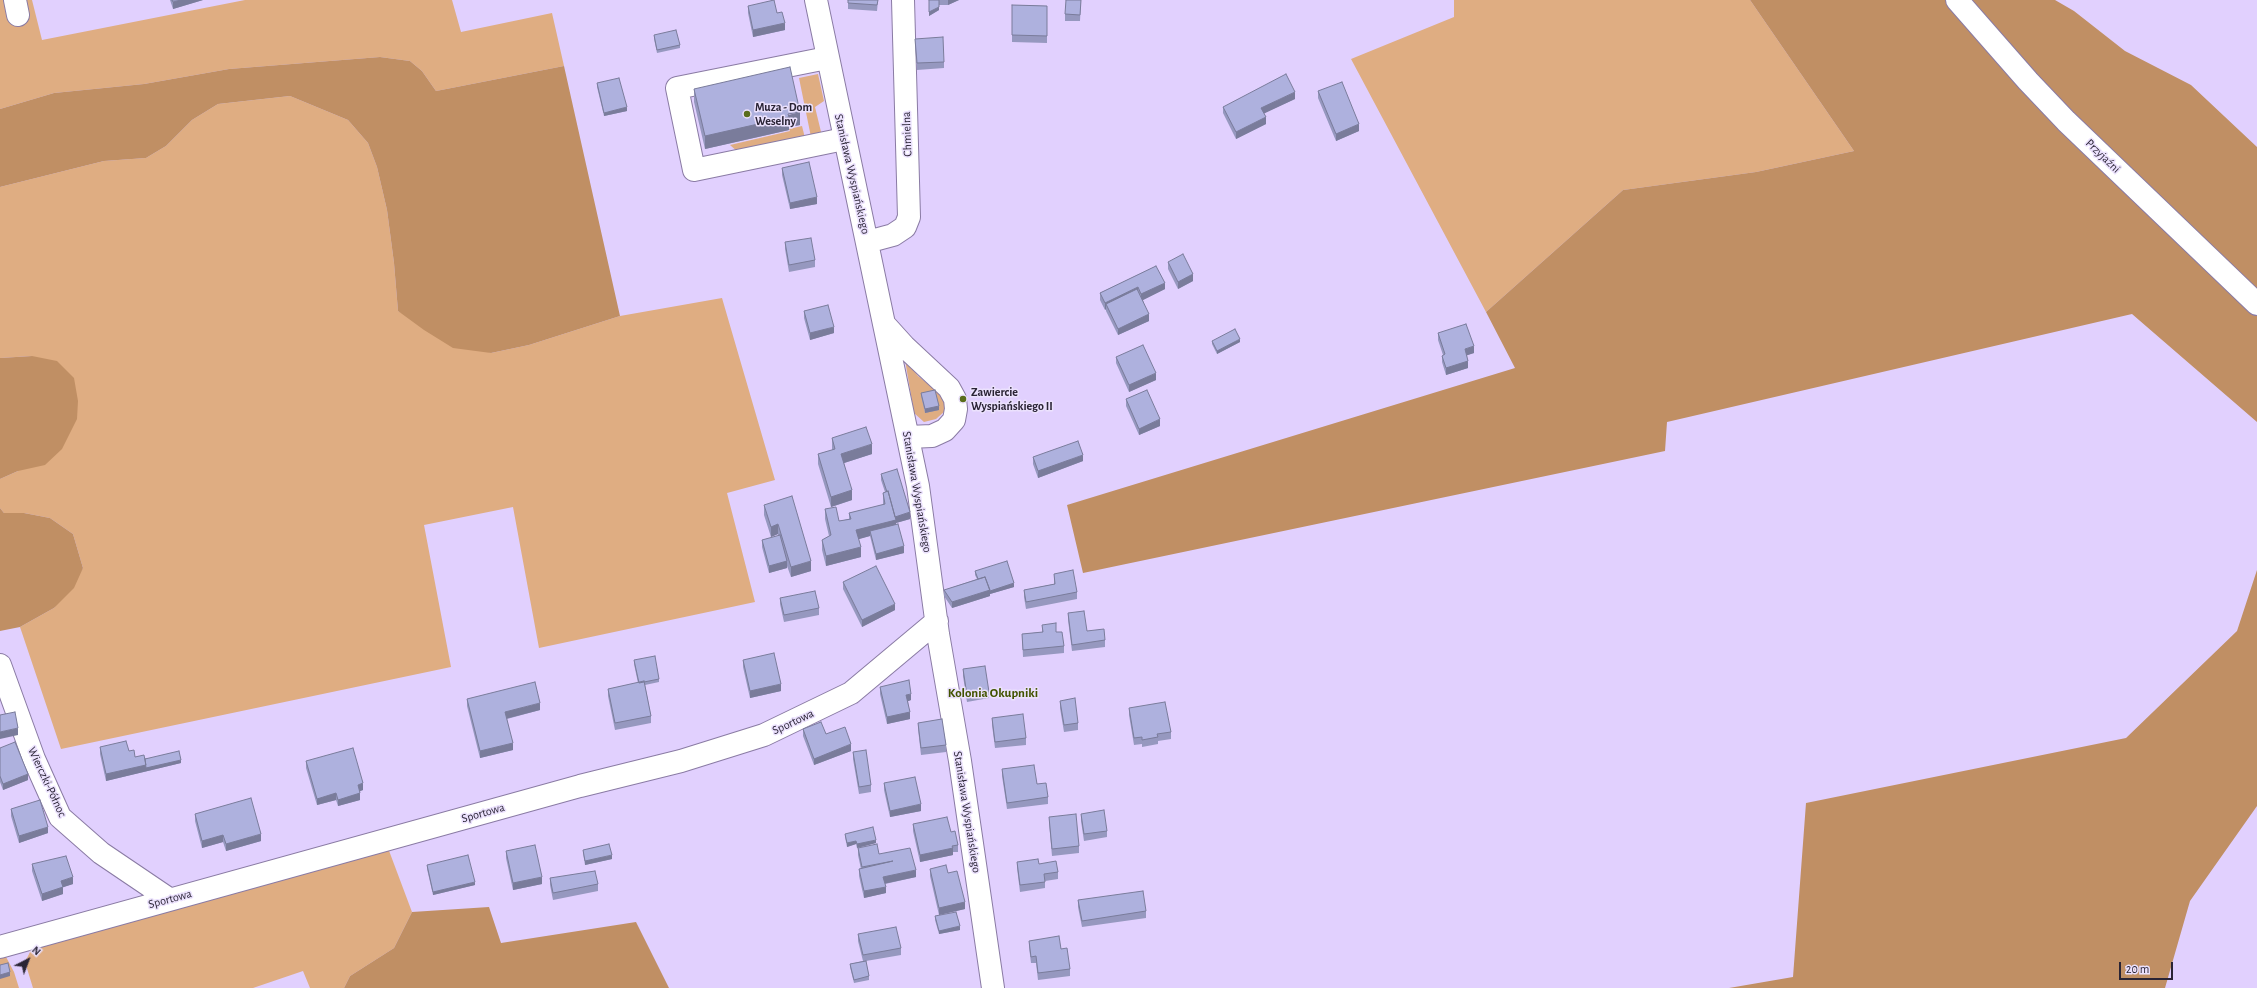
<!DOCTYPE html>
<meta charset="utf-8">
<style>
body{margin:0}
#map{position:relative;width:2257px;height:988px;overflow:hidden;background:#e1d0fe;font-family:"Alegreya Sans",sans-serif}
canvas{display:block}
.north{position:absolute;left:8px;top:940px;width:40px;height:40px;-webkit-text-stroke:3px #ebe1fd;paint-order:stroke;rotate:42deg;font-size:11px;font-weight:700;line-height:16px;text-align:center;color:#2a2435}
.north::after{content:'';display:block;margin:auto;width:14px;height:18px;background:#2a2435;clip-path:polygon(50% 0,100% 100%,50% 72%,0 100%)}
.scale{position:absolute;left:2119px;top:962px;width:54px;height:18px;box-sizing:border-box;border:2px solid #2a2435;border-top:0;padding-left:5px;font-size:12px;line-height:14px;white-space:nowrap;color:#2a2435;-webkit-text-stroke:3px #ebe1fd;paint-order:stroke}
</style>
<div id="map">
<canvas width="2257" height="988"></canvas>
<div class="north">N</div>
<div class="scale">20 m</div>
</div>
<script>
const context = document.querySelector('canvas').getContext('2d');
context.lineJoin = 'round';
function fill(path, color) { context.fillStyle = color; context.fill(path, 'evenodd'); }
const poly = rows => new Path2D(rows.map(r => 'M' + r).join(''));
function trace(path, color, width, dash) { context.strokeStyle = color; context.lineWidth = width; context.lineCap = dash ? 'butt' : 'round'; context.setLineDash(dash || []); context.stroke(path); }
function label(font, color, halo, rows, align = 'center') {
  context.font = font + ' "Alegreya Sans",sans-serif'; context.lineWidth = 3; context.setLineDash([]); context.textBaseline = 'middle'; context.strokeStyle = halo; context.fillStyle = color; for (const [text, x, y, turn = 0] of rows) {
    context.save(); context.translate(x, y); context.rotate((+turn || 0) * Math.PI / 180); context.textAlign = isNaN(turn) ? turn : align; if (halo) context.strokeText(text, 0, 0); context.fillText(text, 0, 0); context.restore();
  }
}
const green = poly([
 [0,0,32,0,42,40,245,0,452,0,461,32,552,13,564,66,436,91,422,71,410,61,380,57,229,69,144,84,54,93,0,109],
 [1454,0,1750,0,1854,151,1756,172,1623,190,1486,312,1351,59,1454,17],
 [818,74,824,101,815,107,822,136,811,137,799,78],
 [290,96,348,120,368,143,377,167,387,210,394,263,398,311,491,353,529,345,620,316,722,298,775,480,727,493,755,602,539,648,513,507,424,525,451,667,61,749,20,627,54,608,83,568,73,534,50,518,24,513,4,513,0,508,0,479,18,471,32,356,0,358,0,187,104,161,146,158,166,146,192,120,218,104],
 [802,126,805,138,739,153,730,145,790,131,789,129],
 [905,360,918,376,942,395,945,400,945,411,936,419,924,422,914,413],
 [388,848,412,912,394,948,350,976,344,988,310,988,303,971,253,988,33,988,25,962,31,950],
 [5,955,14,972,19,988,0,988,0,956]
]);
const forest = poly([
 [1750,0,2055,0,2074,11,2125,51,2191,85,2257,147,2257,422,2132,314,1667,422,1665,451,1083,573,1067,505,1515,368,1486,312,1623,190,1756,172,1854,151],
 [380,57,410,61,422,71,436,91,564,66,620,316,529,345,491,353,453,348,424,330,398,311,394,263,387,210,377,167,368,143,348,120,290,96,218,104,192,120,166,146,146,158,104,161,0,187,0,109,54,93,144,84,229,69],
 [32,356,57,361,74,378,78,401,77,419,62,449,45,465,18,471,0,479,0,358],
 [0,508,4,513,24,513,50,518,73,534,83,568,74,588,54,608,20,627,0,631],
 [2257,570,2257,806,2190,901,2165,988,1729,988,1793,977,1806,803,2126,738,2237,631],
 [489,907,501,943,636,922,669,988,344,988,350,976,394,948,412,912]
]);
const minor = poly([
 [15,0,18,15],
 [816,0,918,486,938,634,960,761,993,988],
 [1957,0,2028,81,2066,121,2257,304],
 [827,58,677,88,694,170,844,139],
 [867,242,893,235,905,227,909,217,903,0],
 [885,325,904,346,949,388,955,399,956,409,954,420,945,430,932,436,908,437],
 [0,665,34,759,60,817,101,853,169,899],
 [0,947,580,786,681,761,764,735,851,693,937,621]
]);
const wall = poly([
 [170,0,203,0,173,9],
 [848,0,878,0,877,11,848,9],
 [929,0,959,0,948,5,939,5,939,10,929,16],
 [1081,0,1080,21,1065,21,1065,14],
 [1012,5,1047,6,1047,43,1012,42],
 [748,6,777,13,785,30,753,37,748,13],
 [654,35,680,45,680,48,657,53,654,39],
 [915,39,944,62,944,68,917,70],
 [597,83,627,111,604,116,597,87],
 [694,89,800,125,789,127,789,130,705,149,694,102],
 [1318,91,1359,131,1336,141,1318,98],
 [1295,99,1264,113,1266,124,1236,139,1223,113,1223,107],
 [782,168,817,204,790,209,782,175],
 [785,242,815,260,815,267,789,272,785,249],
 [1168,262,1193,281,1178,289,1168,269],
 [1156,266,1165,289,1143,300,1149,321,1118,335,1106,311,1106,309,1105,310,1100,300,1100,293],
 [804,311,834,333,810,340,804,318],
 [1438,333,1474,353,1467,355,1468,368,1446,375,1442,362,1442,356,1443,355,1438,340],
 [1212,341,1240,342,1217,354,1212,344],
 [1116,357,1156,380,1129,392,1116,363],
 [921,393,939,410,925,413,921,396],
 [1126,399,1160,426,1139,435,1126,406],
 [832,438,872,454,844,463,852,500,831,507,818,464,818,454,832,450],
 [1033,457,1083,461,1038,478,1033,464],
 [881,474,910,519,896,523,904,553,876,560,870,536,858,539,861,557,826,566,822,550,822,540,829,536,825,519,825,509,839,521,849,519,849,513,883,505,883,493,885,492,881,480],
 [764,505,811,571,791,577,787,566,787,568,769,573,762,547,762,540,778,536,778,534,771,537,764,515],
 [975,571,1014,587,990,594,990,596,952,608,944,596,944,590,977,579,975,575],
 [1054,574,1077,592,1077,599,1026,609,1024,597,1024,590,1054,584],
 [843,582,895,610,862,627,843,589],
 [780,598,819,608,819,615,784,622,780,604],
 [1068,613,1087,631,1105,640,1105,647,1072,651,1068,620],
 [1042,625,1056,632,1064,646,1064,653,1023,657,1022,634,1042,632],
 [634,660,659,679,659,682,645,685,651,716,651,723,615,730,608,696,608,689,638,683,634,664],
 [743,660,781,691,750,698,743,667],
 [963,669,989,692,989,698,967,702,963,676],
 [880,687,911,700,908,701,910,719,887,724,880,694],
 [467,699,540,710,507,719,513,750,480,758,467,706],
 [1060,701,1078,723,1078,730,1064,732,1060,708],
 [1129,708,1171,732,1171,739,1158,741,1158,744,1142,747,1142,744,1134,745,1129,715],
 [992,718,1026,738,1026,745,995,748,992,725],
 [918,723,946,745,946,752,921,755,918,729],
 [803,729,826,734,851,751,814,765,803,736],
 [100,747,135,757,181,763,106,781,100,754],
 [0,748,28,780,3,790,0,782],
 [853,752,871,785,871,792,859,794,853,759],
 [306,761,363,790,359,791,360,800,338,806,336,800,317,805,306,768],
 [1002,769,1037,784,1048,797,1048,804,1007,809,1002,776],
 [884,783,921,811,890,817,884,790],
 [11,809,48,833,19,843,11,816],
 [195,814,261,841,226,851,223,842,202,848,195,821],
 [1081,814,1107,831,1107,837,1084,841,1081,821],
 [1049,817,1079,846,1079,853,1052,856,1049,823],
 [913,824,951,832,958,845,958,852,953,852,953,855,920,862,913,831],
 [845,834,876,843,857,848,856,844,847,847,845,837],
 [858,848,879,854,916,877,885,884,886,893,864,898,859,876,859,869,861,869,858,855],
 [583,850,612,859,585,865,583,853],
 [506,851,542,884,513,890,506,858],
 [1017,862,1039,864,1058,872,1058,879,1045,881,1045,888,1020,892,1017,868],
 [32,864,73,884,63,887,63,894,42,901,32,871],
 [427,865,475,885,433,895,427,869],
 [930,869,948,873,965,909,939,915,930,876],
 [550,878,598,884,598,891,553,900,550,885],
 [1078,900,1146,911,1146,918,1082,927,1078,907],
 [935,916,960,930,939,934,935,920],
 [858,934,901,948,901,955,866,961,869,976,869,980,854,983,850,967,850,964,863,961,858,941],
 [1029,941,1061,949,1070,969,1070,976,1038,980,1036,963,1031,963,1029,947]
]);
const shadedWall = poly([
 [181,0,203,0,173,9,173,2],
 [948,0,959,0,948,5],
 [939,7,939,10,929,16,929,12],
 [785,23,785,30,753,37,753,30],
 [1295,92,1295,99,1261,115,1261,108],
 [627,107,627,111,604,116,604,113],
 [800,112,800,125,789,127,789,130,705,149,705,136],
 [1266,117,1266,124,1236,139,1236,132],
 [1359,124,1359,131,1336,141,1336,134],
 [817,197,817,204,790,209,790,203],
 [1193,274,1193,281,1178,289,1178,282],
 [1165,283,1165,289,1141,301,1141,294],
 [1138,287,1138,294,1106,304,1106,309,1105,310,1105,303],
 [1149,314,1149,321,1118,335,1118,329],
 [834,327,834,333,810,340,810,333],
 [1240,339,1240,342,1217,354,1217,351],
 [1474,346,1474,353,1465,356,1465,349],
 [1468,361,1468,368,1446,375,1446,368],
 [1156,373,1156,380,1129,392,1129,385],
 [939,406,939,410,925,413,925,409],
 [1160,419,1160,426,1139,435,1139,429],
 [872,444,872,454,841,464,841,454],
 [1083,455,1083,461,1038,478,1038,471],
 [852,490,852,500,831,507,831,497],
 [910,512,910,519,896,523,896,530,870,531,870,536,856,540,856,530],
 [778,524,778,534,771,537,771,527],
 [904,546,904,553,876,560,876,554],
 [861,547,861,557,826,566,826,556],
 [787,561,787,568,769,573,769,566],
 [811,561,811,571,791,577,791,567],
 [1014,583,1014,587,990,594,990,596,952,608,952,602,990,590],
 [895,604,895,610,862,627,862,620],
 [781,684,781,691,750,698,750,691],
 [911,694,911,700,906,702,906,695],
 [540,703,540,710,505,719,505,712],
 [910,712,910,719,887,724,887,717],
 [18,728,18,735,0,739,0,732],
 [513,743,513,750,480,758,480,751],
 [851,744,851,751,814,765,814,759],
 [181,760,181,763,106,781,106,774,146,765],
 [28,774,28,780,3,790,3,784],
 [363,783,363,790,358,792,358,785],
 [336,793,336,800,317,805,317,799],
 [360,793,360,800,338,806,338,800],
 [921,804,921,811,890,817,890,811],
 [48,827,48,833,19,843,19,836],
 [261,834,261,841,226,851,226,844],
 [223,835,223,842,202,848,202,841],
 [876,840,876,843,857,848,857,844],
 [856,841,856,844,847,847,847,843],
 [953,848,953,855,920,862,920,855],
 [612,855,612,859,585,865,585,861],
 [916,870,916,877,883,884,883,877],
 [73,877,73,884,61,888,61,881],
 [542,877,542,884,513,890,513,883],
 [475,882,475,885,433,895,433,892],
 [63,887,63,894,42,901,42,894],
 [886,887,886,893,864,898,864,891],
 [965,902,965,909,939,915,939,908],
 [960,926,960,930,939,934,939,931],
 [10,972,10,976,0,979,0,975]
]);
const building = poly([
 [172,0,181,0,173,2,172,0],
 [774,0,777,13,782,12,785,23,753,30,748,6,774,0],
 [848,0,878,0,877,5,848,3,848,0],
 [929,0,939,0,939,7,929,12,929,0],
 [1066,0,1081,0,1080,15,1065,14,1066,0],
 [1012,5,1047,6,1047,36,1012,35,1012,5],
 [676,30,680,45,657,50,654,35,676,30],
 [943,37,944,62,917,63,915,39,943,37],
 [790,67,800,112,788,114,789,117,705,136,694,89,790,67],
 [1286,74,1295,92,1261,108,1266,117,1236,132,1223,107,1286,74],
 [619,78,627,107,604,113,597,83,619,78],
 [1342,82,1359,124,1336,134,1318,91,1342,82],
 [809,162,817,197,790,203,782,168,809,162],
 [811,238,815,260,789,265,785,242,811,238],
 [1183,254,1193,274,1178,282,1168,262,1183,254],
 [1156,266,1165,283,1141,294,1138,287,1105,303,1100,293,1156,266],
 [1137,289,1149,314,1118,329,1106,304,1137,289],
 [828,305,834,327,810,333,804,311,828,305],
 [1466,324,1474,346,1465,349,1468,361,1446,368,1442,356,1445,354,1438,333,1466,324],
 [1235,329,1240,339,1217,351,1212,341,1235,329],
 [1143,345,1156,373,1129,385,1116,357,1143,345],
 [935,390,939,406,925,409,921,393,935,390],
 [1147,390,1160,419,1139,429,1126,399,1147,390],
 [866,427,872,444,841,454,852,490,831,497,818,454,835,449,832,438,866,427],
 [1078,441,1083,455,1038,471,1033,457,1078,441],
 [897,469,910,512,895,517,888,491,887,492,881,474,897,469],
 [888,491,896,520,856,530,861,547,826,556,822,540,831,535,825,509,836,507,839,521,851,519,849,513,885,504,883,493,888,491],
 [792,496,811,561,791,567,778,524,771,527,764,505,792,496],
 [898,524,904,546,876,554,870,531,898,524],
 [780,535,787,561,769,566,762,540,780,535],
 [1007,561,1014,583,990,591,985,577,978,579,975,571,1007,561],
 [876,566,895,604,862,620,843,582,876,566],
 [1073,570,1077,592,1026,602,1024,590,1055,584,1054,574,1073,570],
 [985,577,990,590,952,602,944,590,985,577],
 [815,591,819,608,784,615,780,598,815,591],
 [1084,611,1087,631,1104,629,1105,640,1072,645,1068,613,1084,611],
 [1056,623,1056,632,1062,632,1064,646,1023,650,1022,634,1043,632,1042,625,1056,623],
 [774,653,781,684,750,691,743,660,774,653],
 [655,656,659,679,639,683,634,660,655,656],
 [985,666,989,692,967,695,963,669,985,666],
 [909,680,911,694,906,695,910,712,887,717,880,687,909,680],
 [644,681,651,716,615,723,608,689,644,681],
 [535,682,540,703,505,712,513,743,480,751,467,699,535,682],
 [1075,698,1078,723,1064,725,1060,701,1075,698],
 [1165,702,1171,732,1157,734,1158,737,1142,740,1142,737,1134,738,1129,708,1165,702],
 [15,712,18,728,0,732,0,715,15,712],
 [1023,714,1026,738,995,742,992,718,1023,714],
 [942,719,946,745,921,748,918,723,942,719],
 [821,722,826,734,845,727,851,744,814,759,803,729,821,722],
 [126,741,129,751,134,750,135,757,144,755,146,765,106,774,100,747,126,741],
 [15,742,28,774,3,784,0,776,0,748,15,742],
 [353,748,363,783,358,785,360,793,338,800,336,793,317,799,306,761,353,748],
 [866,750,871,785,859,787,853,752,866,750],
 [179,751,181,760,146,768,145,759,179,751],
 [1034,765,1037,784,1046,783,1048,797,1007,803,1002,769,1034,765],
 [915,777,921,804,890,811,884,783,915,777],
 [251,798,261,834,226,844,223,835,202,841,195,814,251,798],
 [40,800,48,827,19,836,11,809,40,800],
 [1104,810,1107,831,1084,834,1081,814,1104,810],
 [1076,814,1079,846,1052,849,1049,817,1076,814],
 [947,817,951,832,955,831,958,845,952,846,953,848,920,855,913,824,947,817],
 [873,827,876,840,857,844,856,841,847,843,845,834,873,827],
 [609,844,612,855,585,861,583,850,609,844],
 [877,844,879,854,910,848,916,870,883,877,886,887,864,891,859,869,893,861,862,867,858,848,877,844],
 [535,845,542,877,513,883,506,851,535,845],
 [468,855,475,882,433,892,427,865,468,855],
 [66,856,73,877,61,881,63,887,42,894,32,864,66,856],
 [1038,859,1039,864,1056,861,1058,872,1044,874,1045,882,1020,885,1017,862,1038,859],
 [946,865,948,873,957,871,965,902,939,908,930,869,946,865],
 [595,871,598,884,553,893,550,878,595,871],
 [1143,891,1146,911,1082,921,1078,900,1143,891],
 [956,912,960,926,939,931,935,916,956,912],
 [896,927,901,948,863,955,858,934,896,927],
 [1059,936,1061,949,1067,948,1070,969,1038,973,1036,956,1031,957,1029,941,1059,936],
 [866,961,869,976,854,980,850,964,866,961],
 [8,963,10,972,0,975,0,965,8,963]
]);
const markers = [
 [747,114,4,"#5a6d1b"],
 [963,399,4,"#5a6d1b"]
];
const poiNames = [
 ["Muza - Dom",755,107],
 ["Weselny",755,121],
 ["Zawiercie",971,392],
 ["Wyspiańskiego II",971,406]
];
const streetNames = [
 ["Chmielna",907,134,-92],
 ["Przyjaźni",2103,156,44],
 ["Stanisława Wyspiańskiego",852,174,77],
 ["Stanisława Wyspiańskiego",917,492,80],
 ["Sportowa",793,722,-25],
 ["Wierczki-Północ",47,782,65],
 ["Stanisława Wyspiańskiego",967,812,81],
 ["Sportowa",483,813,-16],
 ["Sportowa",170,899,-15]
];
const neighbourhoodNames = [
 ["Kolonia Okupniki",993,693]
];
fill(green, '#dfad82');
fill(forest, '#c08f64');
trace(minor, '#8a7ba4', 24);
trace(minor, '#fff', 22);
fill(wall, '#9698bf');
fill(shadedWall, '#7a7c9b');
fill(building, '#aeb1de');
trace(building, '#7a7c9b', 1);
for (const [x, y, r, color] of markers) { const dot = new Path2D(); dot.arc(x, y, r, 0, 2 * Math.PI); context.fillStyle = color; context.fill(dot); trace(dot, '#ebe1fd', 1.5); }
label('bold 12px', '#2a2435', '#ebe1fd', poiNames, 'left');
label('12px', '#2a2435', '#ebe1fd', streetNames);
label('bold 13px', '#425300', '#ebe1fd', neighbourhoodNames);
</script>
